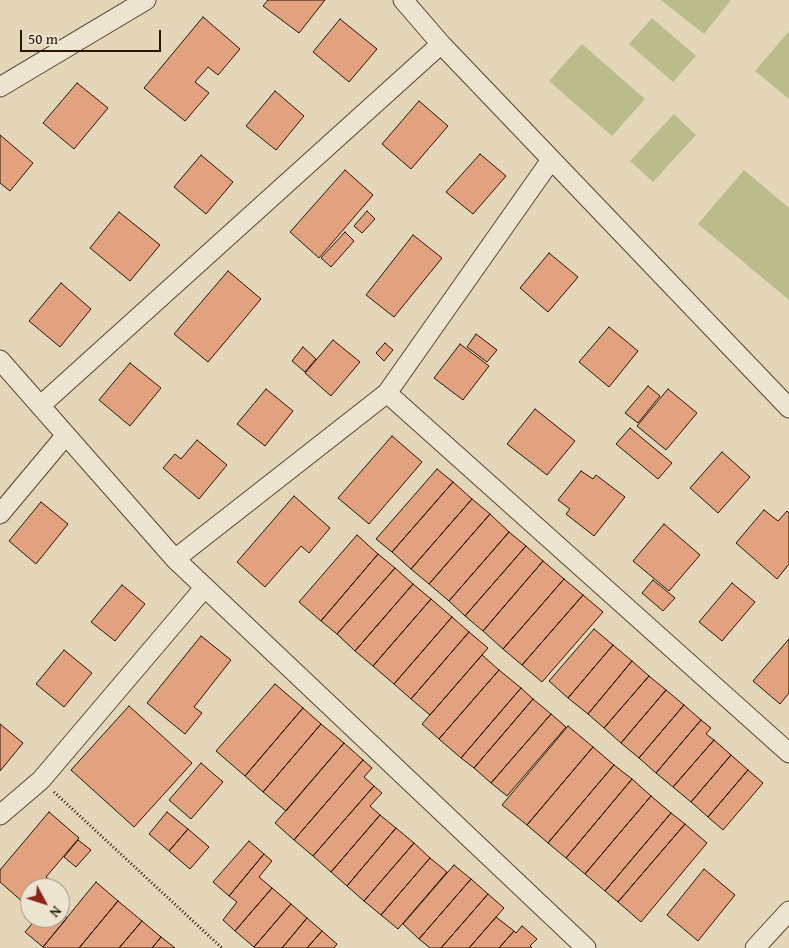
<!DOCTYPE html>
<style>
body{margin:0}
#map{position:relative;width:789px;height:948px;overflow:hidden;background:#e4d6b9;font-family:"Gentium Book Plus",serif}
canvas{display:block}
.north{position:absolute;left:20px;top:878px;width:50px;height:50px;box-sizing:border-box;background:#ede4d2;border:1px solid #9f927e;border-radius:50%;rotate:130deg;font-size:14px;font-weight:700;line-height:20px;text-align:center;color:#2a1600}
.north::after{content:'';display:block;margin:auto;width:18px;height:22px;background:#8f2418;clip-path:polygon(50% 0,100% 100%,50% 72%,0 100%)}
.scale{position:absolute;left:20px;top:30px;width:141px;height:22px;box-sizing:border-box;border:2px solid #2a1600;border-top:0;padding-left:6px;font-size:15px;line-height:18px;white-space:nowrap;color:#2a1600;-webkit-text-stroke:4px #ede4d2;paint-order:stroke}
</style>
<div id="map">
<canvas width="789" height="948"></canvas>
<div class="north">N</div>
<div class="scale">50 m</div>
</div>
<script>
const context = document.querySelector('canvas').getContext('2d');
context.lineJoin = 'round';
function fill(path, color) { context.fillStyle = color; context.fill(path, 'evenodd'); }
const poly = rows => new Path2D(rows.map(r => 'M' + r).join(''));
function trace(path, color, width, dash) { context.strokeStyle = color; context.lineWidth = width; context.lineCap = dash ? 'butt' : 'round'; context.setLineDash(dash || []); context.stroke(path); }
const green = poly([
 [661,0,731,0,704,34],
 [652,18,696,56,673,82,629,44],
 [789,31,789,99,755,71],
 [582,44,645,99,612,136,549,81],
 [674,114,696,135,653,182,630,161],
 [744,170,789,208,789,300,698,224]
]);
const building = poly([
 [268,0,325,0,299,33,263,6,268,0],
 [203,17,240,49,218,75,208,67,195,82,209,93,185,121,144,88,203,17],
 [340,19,377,49,349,82,313,52,340,19],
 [77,83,108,108,74,149,43,123,77,83],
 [275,91,304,116,276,150,246,126,275,91],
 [419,101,448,126,411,169,382,144,419,101],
 [0,135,33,163,10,191,0,183,0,135],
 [480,154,506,176,473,214,446,192,480,154],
 [201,155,233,182,206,214,174,187,201,155],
 [345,170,373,195,319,258,290,232,345,170],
 [367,211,375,219,362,233,354,226,367,211],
 [119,212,160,245,130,281,90,248,119,212],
 [345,232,354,241,331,267,321,258,345,232],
 [413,235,442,258,394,317,366,295,413,235],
 [549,253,578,277,548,312,520,288,549,253],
 [228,271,261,299,208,362,174,334,228,271],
 [61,283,91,309,60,347,29,321,61,283],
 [609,327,638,351,609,387,579,362,609,327],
 [476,334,497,350,487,362,467,347,476,334],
 [333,340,360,362,331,396,305,373,333,340],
 [385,343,393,350,384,361,376,353,385,343],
 [460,344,489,366,463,400,434,378,460,344],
 [303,347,316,359,305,372,292,361,303,347],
 [130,363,161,388,130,426,99,400,130,363],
 [648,386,660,396,638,423,625,413,648,386],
 [266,389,293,411,265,446,237,424,266,389],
 [668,389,697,413,666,450,637,426,668,389],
 [535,409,575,441,547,475,507,444,535,409],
 [630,428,672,463,658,479,616,444,630,428],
 [392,436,422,462,369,524,338,498,392,436],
 [197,440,227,465,199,499,163,468,175,454,181,459,197,440],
 [722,452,750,477,718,513,690,488,722,452],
 [437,469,453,482,392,552,376,539,437,469],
 [581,471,593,479,596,475,625,497,594,536,566,514,570,509,558,500,581,471],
 [453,482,472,499,411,569,392,552,453,482],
 [294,496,330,528,309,553,301,546,265,587,237,562,294,496],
 [472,499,490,514,429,584,411,569,472,499],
 [41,502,68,524,36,564,9,541,41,502],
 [764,510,778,521,787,511,789,513,789,564,777,579,736,543,764,510],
 [490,514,509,532,449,601,429,584,490,514],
 [664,524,700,555,669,591,633,561,664,524],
 [509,532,526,546,465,616,449,601,509,532],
 [357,535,378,554,321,621,299,602,357,535],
 [526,546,543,561,483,631,465,616,526,546],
 [378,554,395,568,337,634,321,621,378,554],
 [543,561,564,579,503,649,483,631,543,561],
 [395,568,413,584,355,651,337,634,395,568],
 [564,579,583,595,522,665,503,649,564,579],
 [653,580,675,598,663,611,642,593,653,580],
 [732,583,755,602,722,641,699,622,732,583],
 [413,584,431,599,373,666,355,651,413,584],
 [122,585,145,604,115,641,91,622,122,585],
 [583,595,603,612,542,682,522,665,583,595],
 [431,599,452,617,394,684,373,666,431,599],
 [452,617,469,632,411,699,394,684,452,617],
 [594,629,613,645,568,698,549,681,594,629],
 [469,632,488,648,430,715,411,699,469,632],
 [201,636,231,660,194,707,202,713,185,734,147,703,201,636],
 [789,639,789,693,780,704,753,681,789,639],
 [613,645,632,661,588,714,568,698,613,645],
 [64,650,92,673,64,707,36,684,64,650],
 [482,655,499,670,439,739,422,724,482,655],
 [632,661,649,676,604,728,588,714,632,661],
 [499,670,521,688,461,758,439,739,499,670],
 [649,676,666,690,621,743,604,728,649,676],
 [275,684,303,708,245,776,216,751,275,684],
 [521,688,533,699,474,768,461,758,521,688],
 [666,690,684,705,639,758,621,743,666,690],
 [533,699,551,714,491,783,474,768,533,699],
 [684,705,701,720,656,773,639,758,684,705],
 [129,706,192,763,134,827,71,770,129,706],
 [303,708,321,724,263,792,245,776,303,708],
 [551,714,566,727,507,796,491,783,551,714],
 [701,720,711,728,706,734,714,740,673,787,656,773,701,720],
 [0,724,23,743,0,771,0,724],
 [321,724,344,743,286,811,263,792,321,724],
 [568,726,593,747,527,825,502,805,568,726],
 [714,740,731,755,691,802,673,787,714,740],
 [344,743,363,760,294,840,275,823,344,743],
 [593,747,614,765,548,843,527,825,593,747],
 [731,755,748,770,708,817,691,802,731,755],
 [363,760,372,768,364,777,374,786,313,856,294,840,363,760],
 [201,763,223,782,191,819,169,800,201,763],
 [614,765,632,779,566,858,548,843,614,765],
 [748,770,763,783,723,830,708,817,748,770],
 [632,779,651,796,585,874,566,858,632,779],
 [374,786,382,793,370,806,380,815,331,872,313,856,374,786],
 [651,796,671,813,605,891,585,874,651,796],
 [49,812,79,838,46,877,54,884,50,888,30,888,30,897,29,896,24,903,0,882,0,870,49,812],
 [167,812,188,829,169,851,149,834,167,812],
 [671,813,685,824,618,902,605,891,671,813],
 [380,815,396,828,347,886,331,872,380,815],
 [685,824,707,843,641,922,618,902,685,824],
 [396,828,414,843,364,901,347,886,396,828],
 [188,829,209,847,190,869,169,851,188,829],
 [78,840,91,850,76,867,64,857,78,840],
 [249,841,264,854,229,896,213,882,249,841],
 [414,843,430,858,381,915,364,901,414,843],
 [264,854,272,861,259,877,272,888,235,931,223,920,237,902,229,896,264,854],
 [430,858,447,872,398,929,381,915,430,858],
 [454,865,471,879,419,939,403,924,454,865],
 [704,869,735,895,698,941,667,915,704,869],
 [471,879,488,894,441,948,430,948,419,939,471,879],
 [96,882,118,901,79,948,44,948,43,947,96,882],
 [272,888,291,904,254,947,235,931,272,888],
 [488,894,504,908,469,948,441,948,488,894],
 [118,901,142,921,119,948,79,948,118,901],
 [291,904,307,918,282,948,255,948,254,947,291,904],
 [60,912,67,918,43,947,25,932,37,918,60,918,60,912],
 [496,917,514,931,499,948,469,948,496,917],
 [307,918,322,931,307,948,282,948,307,918],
 [142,921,161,937,152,948,119,948,142,921],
 [522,926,537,939,530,946,532,948,499,948,514,931,516,933,522,926],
 [322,931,337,944,334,948,307,948,322,931],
 [161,937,175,948,152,948,161,937]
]);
const path = poly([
 [54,792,222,948]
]);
const street = poly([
 [403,0,441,44,789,408],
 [0,87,146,0],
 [0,360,175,559,586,948],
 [387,393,789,753],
 [40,406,441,44],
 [0,514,66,435],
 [175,559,387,393,551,160],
 [0,815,41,780,205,587],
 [755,948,789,911]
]);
fill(green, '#babc8b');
fill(building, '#e2a17f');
trace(building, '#2a1600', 1);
trace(street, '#58462e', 21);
trace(path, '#2a1600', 3, [1, 2.5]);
trace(street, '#ede4d2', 19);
</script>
